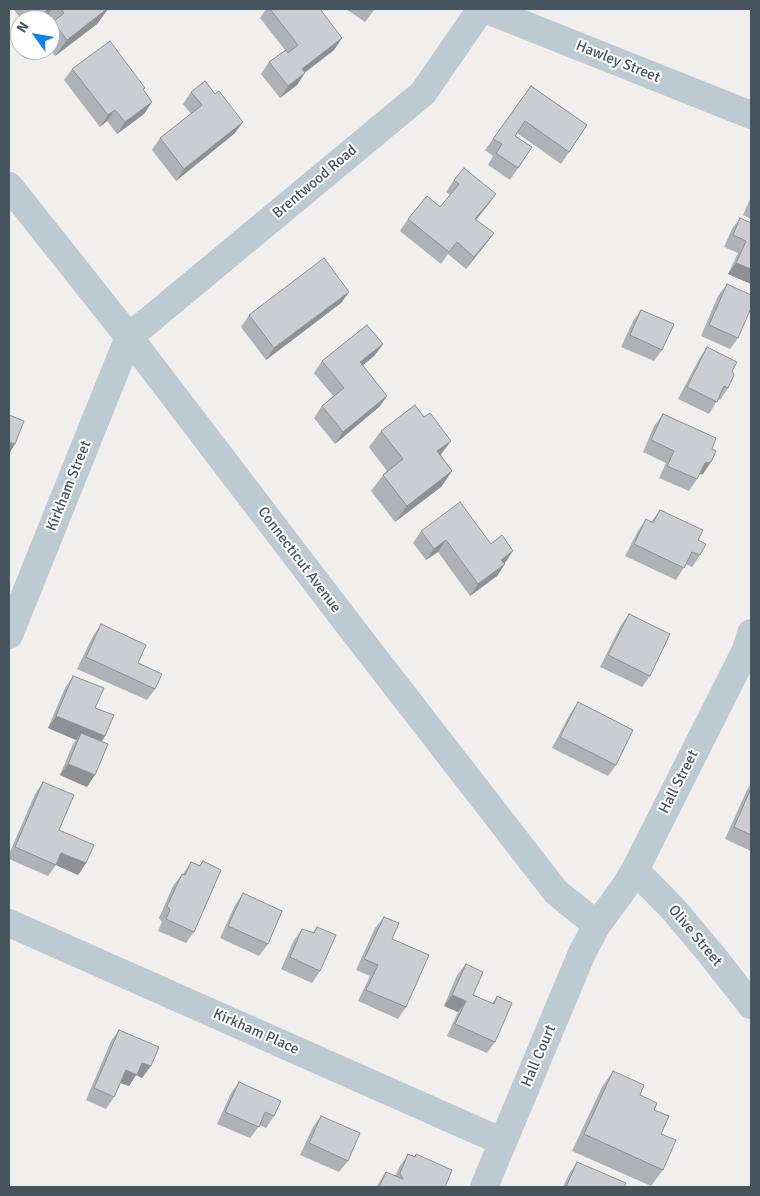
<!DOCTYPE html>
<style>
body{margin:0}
#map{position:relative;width:760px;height:1196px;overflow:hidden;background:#f1eeee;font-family:Signika,sans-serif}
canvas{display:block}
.frame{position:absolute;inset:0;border:10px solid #45545d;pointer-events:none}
.north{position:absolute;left:10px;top:10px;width:50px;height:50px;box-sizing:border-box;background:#fff;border:1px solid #b5bbbe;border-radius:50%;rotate:302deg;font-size:14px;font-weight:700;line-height:20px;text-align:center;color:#45545d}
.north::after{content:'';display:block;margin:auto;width:18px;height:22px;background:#0b83ee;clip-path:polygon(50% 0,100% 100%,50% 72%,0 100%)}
</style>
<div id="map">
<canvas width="760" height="1196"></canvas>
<div class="frame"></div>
<div class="north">N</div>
</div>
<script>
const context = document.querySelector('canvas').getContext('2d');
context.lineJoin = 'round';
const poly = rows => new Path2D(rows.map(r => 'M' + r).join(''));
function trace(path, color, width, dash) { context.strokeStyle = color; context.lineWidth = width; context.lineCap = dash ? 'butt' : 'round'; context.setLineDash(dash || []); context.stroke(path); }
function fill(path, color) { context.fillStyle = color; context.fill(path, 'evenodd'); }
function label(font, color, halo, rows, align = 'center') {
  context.font = font + ' Signika,sans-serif'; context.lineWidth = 4; context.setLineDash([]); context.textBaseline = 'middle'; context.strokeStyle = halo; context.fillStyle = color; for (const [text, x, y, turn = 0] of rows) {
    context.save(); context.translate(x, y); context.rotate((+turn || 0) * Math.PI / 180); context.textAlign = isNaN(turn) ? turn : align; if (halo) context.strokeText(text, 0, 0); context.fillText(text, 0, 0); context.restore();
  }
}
const minor = poly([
 [485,9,751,115],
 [9,186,129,337,352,629,556,892,597,925],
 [9,635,129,337,423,93,481,9],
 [635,870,674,910,711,954,751,1005],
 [9,923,503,1142],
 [484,1187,582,953,597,925,624,888,635,870,746,650,751,633]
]);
const wall = poly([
 [13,9,108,9,97,24,55,56,50,49,50,20,45,20,45,19,44,20,22,20],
 [266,9,320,9,342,38,334,50,304,73,297,85,280,98,261,74,269,62,285,50,260,18],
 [346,9,375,9,365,22],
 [72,69,143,90,152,102,144,114,117,134,107,121,100,127,64,80],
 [531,86,587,125,561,164,517,133,515,136,532,147,510,180,488,165,493,156,485,150],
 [191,92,235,133,176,181,152,150,160,138,191,114,183,104],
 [454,180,496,194,476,220,494,233,485,245,466,269,448,254,441,264,400,231,408,219,440,207,450,195,446,192],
 [751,197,751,219,743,215],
 [740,218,751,223,751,284,728,274,738,253,724,247,732,229],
 [727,284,738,338,730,349,701,336,718,296],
 [349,292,341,303,266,360,241,327,249,315],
 [641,310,662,350,654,361,621,347,633,321],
 [383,344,374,356,363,365,387,396,379,407,335,444,314,418,322,406,333,396,314,373,322,361],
 [707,347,732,371,728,388,720,400,718,399,709,414,678,399,699,359],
 [663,414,703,474,700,474,697,479,689,491,659,478,666,463,643,452,654,426],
 [381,431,441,455,452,471,441,487,395,522,371,491,383,475,387,471,369,447],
 [660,510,698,540,700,555,692,567,686,564,676,580,625,556,638,531,646,519,651,522],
 [421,531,505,563,497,576,470,596,438,552,426,560,413,543],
 [629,614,650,676,642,687,600,667,621,625],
 [101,624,138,663,155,689,147,700,77,669,93,636],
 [73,676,95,708,105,736,102,741,87,787,60,775,73,744,76,740,48,728,65,688],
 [578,702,616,765,608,776,552,748,570,714],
 [43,782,59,830,86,863,78,875,56,865,48,876,9,859,9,854,35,794],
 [751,784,751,851,725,839,747,790],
 [203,861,194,932,186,943,158,931,162,922,159,918,173,886,182,874,183,874,191,862,200,866],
 [243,893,268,944,259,956,220,938,235,905],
 [384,917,392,939,406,1007,398,1019,358,1001,370,976,356,970,375,928],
 [317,927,320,971,312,983,281,969,294,940,302,929,312,933],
 [466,964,473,995,492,1004,497,996,495,1042,487,1053,447,1036,458,1012,444,1006,457,975],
 [119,1030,142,1078,136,1075,129,1086,120,1083,114,1097,106,1109,86,1100,111,1041],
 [613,1071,640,1095,654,1110,661,1134,663,1170,651,1186,572,1151,602,1087],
 [239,1082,274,1116,266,1128,260,1125,250,1138,217,1124,231,1093],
 [321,1116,348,1161,339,1172,300,1155,313,1127],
 [408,1154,414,1157,416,1154,445,1187,376,1187,386,1172,395,1176,400,1166],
 [577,1162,624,1187,563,1187,569,1174]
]);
const shadedWall = poly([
 [49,9,52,9,45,19,38,20,42,14],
 [107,9,108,9,97,24,55,56,67,40],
 [342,38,334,50,294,81,302,69],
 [305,73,297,85,280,98,288,86],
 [152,102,144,114,117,134,125,122],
 [115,110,107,121,100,127,108,115],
 [243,122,235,133,176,181,184,169],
 [496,194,488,205,467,231,475,219],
 [494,233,485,245,466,269,474,257],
 [736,263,751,269,751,284,728,274],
 [349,292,341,303,266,360,274,348],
 [383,344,374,356,352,374,360,362],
 [387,396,379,407,335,444,343,432],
 [451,441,439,457,437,451],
 [9,442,15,444,9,454],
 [711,462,703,474,697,475,705,463],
 [452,471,441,487,395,522,407,506],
 [446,540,438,552,426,560,434,549],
 [513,551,505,563,493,572,501,560],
 [505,564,497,576,470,596,478,584],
 [56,716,105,736,97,748,81,733,76,740,48,728],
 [68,764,95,775,87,787,60,775],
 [61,853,86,863,78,875,56,865],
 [452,995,466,1001,458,1012,444,1006],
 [142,1063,151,1066,142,1078,136,1075,129,1086,118,1082,126,1070]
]);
const building = poly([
 [37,9,49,9,42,14,37,9],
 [61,9,107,9,67,40,53,22,64,13,61,9],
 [270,9,320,9,342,38,302,69,305,73,288,86,269,62,286,50,288,53,298,45,270,9],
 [110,41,145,88,143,89,152,102,125,122,115,110,108,115,72,69,110,41],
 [205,81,215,94,219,91,243,122,184,169,160,138,202,105,191,92,205,81],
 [531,86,587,125,569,152,525,121,515,136,532,147,518,168,496,153,502,144,493,139,531,86],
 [464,168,496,194,475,219,494,233,474,257,457,242,449,252,408,219,427,196,440,207,459,184,454,180,464,168],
 [740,218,751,223,751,269,736,263,746,241,733,235,740,218],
 [324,258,349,292,274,348,249,315,324,258],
 [727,284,751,295,751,308,738,338,709,325,727,284],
 [641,310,674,324,662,350,630,335,641,310],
 [367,325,383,344,360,362,387,396,343,432,322,406,344,388,322,361,367,325],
 [707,347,737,362,732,371,734,375,728,388,724,386,717,402,687,387,707,347],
 [415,405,424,417,430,413,451,441,437,451,452,471,407,506,383,475,403,459,381,431,415,405],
 [663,414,716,438,712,449,716,451,711,462,705,463,697,479,667,466,674,451,651,440,663,414],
 [9,415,24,421,15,444,9,442,9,415],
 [460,502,491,544,502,535,513,551,501,560,505,564,478,584,446,540,434,549,421,531,460,502],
 [660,510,703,530,698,540,706,544,700,555,692,552,684,568,634,544,646,519,653,523,660,510],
 [629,614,670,634,650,676,608,655,629,614],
 [101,624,146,645,138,663,162,674,155,689,86,657,101,624],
 [73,676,104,688,95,708,114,715,105,736,56,716,73,676],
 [578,702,633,730,616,765,560,737,578,702],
 [81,733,108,744,95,775,68,764,81,733],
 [43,782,74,795,59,830,94,845,86,863,61,853,56,865,15,847,43,782],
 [751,788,751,835,734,827,751,788],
 [203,861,221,870,194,932,166,919,170,910,167,906,182,874,185,875,191,862,200,866,203,861],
 [243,893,282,911,268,944,228,926,243,893],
 [384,917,399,923,392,939,429,955,406,1007,366,990,378,965,364,959,384,917],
 [317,927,336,935,320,971,290,957,302,929,314,933,317,927],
 [466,964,483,972,473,995,494,1004,497,996,512,1003,495,1042,455,1024,466,1001,452,995,466,964],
 [119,1030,159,1047,151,1066,142,1063,137,1075,126,1070,114,1097,94,1088,119,1030],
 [613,1071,644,1085,640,1095,657,1103,654,1110,669,1116,661,1134,676,1140,663,1170,584,1134,613,1071],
 [239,1082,281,1101,274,1116,265,1112,259,1127,225,1112,239,1082],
 [321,1116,360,1133,348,1161,309,1143,321,1116],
 [408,1154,415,1157,416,1154,452,1170,445,1187,379,1187,386,1172,403,1179,400,1173,408,1154],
 [577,1162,626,1183,624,1187,566,1187,577,1162]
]);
const streetNames = [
 ["Hawley Street",618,62,22],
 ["Brentwood Road",315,182,-40],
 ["Kirkham Street",69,486,-68],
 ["Connecticut Avenue",299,560,53],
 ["Hall Street",679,782,-63],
 ["Olive Street",695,936,50],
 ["Kirkham Place",256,1032,24],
 ["Hall Court",539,1056,-67]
];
trace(minor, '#bdcad1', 28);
fill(wall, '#aeb1b5');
fill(shadedWall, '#8d9094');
fill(building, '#caced3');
trace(building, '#8d9094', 1);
label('15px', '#45545d', '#fff', streetNames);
</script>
